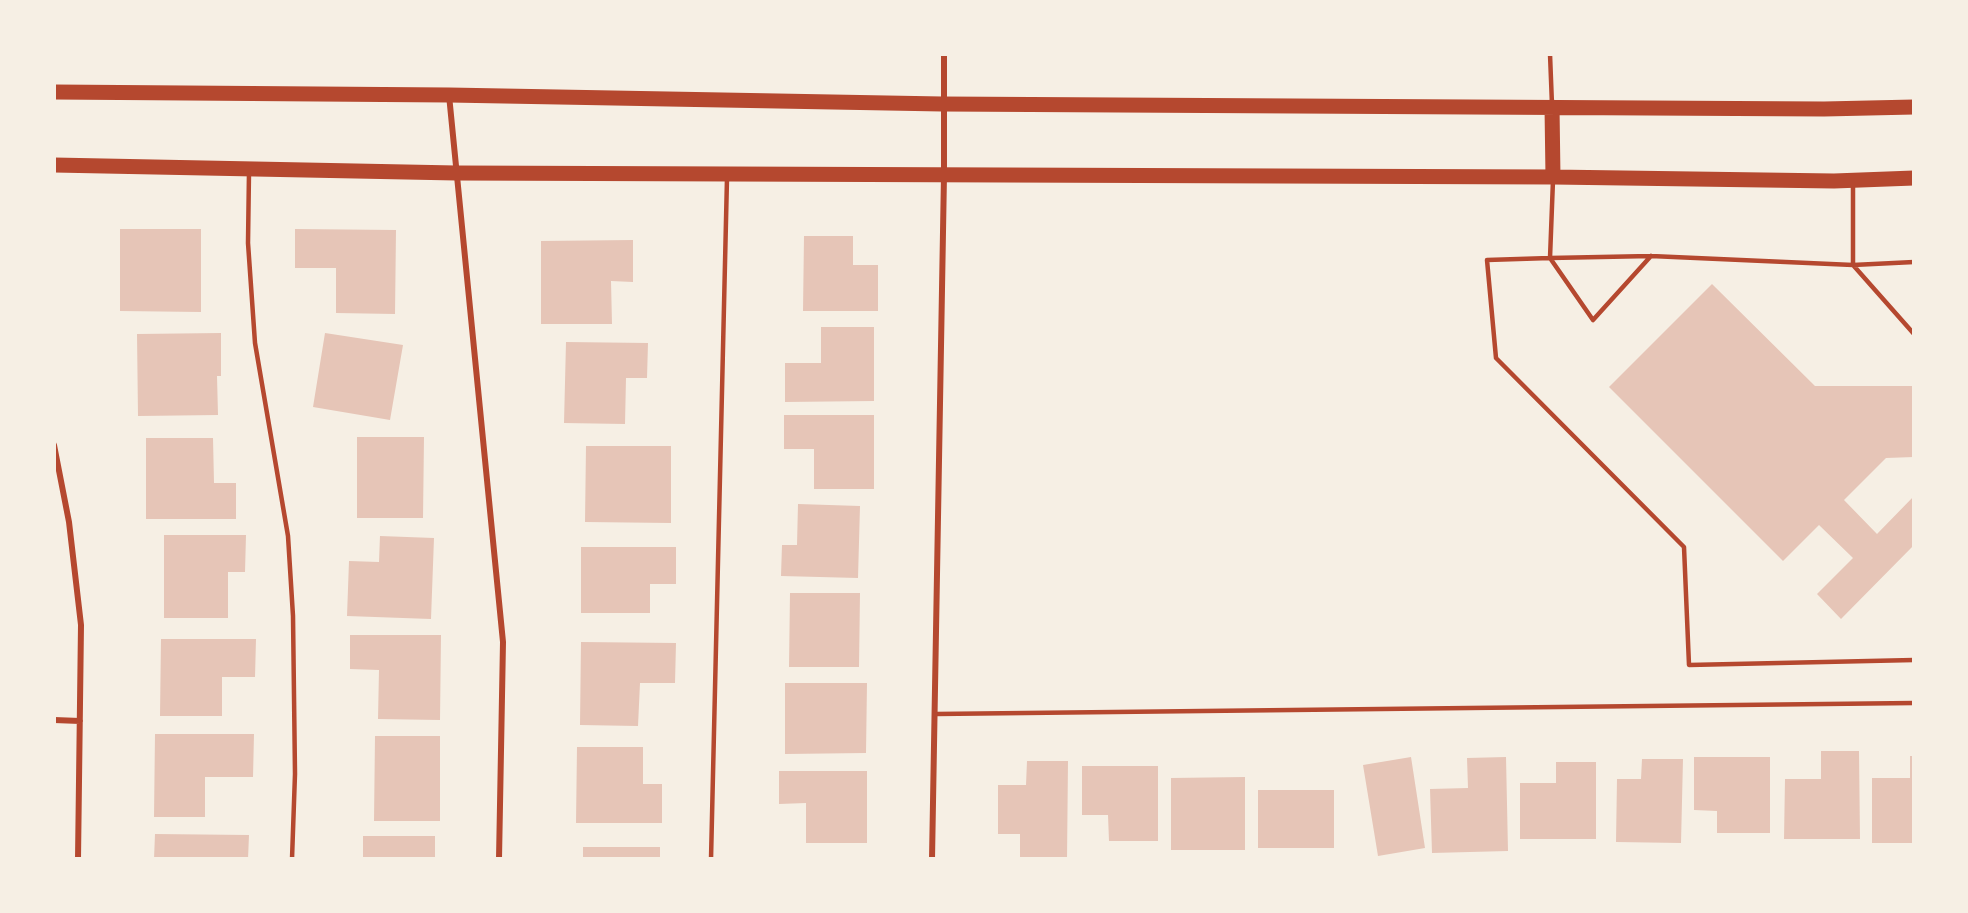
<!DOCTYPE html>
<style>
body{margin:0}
#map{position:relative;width:1968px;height:913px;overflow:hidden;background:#f6efe4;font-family:Literata,serif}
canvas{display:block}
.frame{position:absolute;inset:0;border:56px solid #f6efe4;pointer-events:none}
</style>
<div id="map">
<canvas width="1968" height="913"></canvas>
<div class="frame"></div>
</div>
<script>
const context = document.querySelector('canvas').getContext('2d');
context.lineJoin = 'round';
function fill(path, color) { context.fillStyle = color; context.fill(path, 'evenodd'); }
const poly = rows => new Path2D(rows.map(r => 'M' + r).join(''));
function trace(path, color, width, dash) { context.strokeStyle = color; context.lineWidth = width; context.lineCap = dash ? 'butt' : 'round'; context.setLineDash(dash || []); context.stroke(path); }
const building = poly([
 [120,229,201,229,201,312,120,311],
 [295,229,396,230,395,314,336,313,336,268,295,268],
 [804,236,853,236,853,265,878,265,878,311,803,311],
 [633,240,633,282,611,281,612,324,541,324,541,241],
 [1712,284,1815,386,1914,386,1914,457,1886,458,1844,500,1877,534,1914,496,1914,545,1841,619,1817,594,1853,558,1819,525,1783,561,1609,387],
 [821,327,874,327,874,401,785,402,785,363,821,363],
 [221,333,221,376,217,376,218,415,138,416,137,334],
 [325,333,403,345,390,420,313,407],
 [566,342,648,343,647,378,626,378,625,424,564,423],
 [784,415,874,415,874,489,814,489,814,449,784,449],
 [357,437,424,437,423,518,357,518],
 [146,438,213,438,214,483,236,483,236,519,146,519],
 [586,446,671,446,671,523,585,522],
 [798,504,860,506,858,578,781,576,782,545,797,545],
 [164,535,246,535,245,572,228,572,228,618,164,618],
 [380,536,434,538,431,619,347,616,349,561,379,562],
 [581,547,676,547,676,584,650,584,650,613,581,613],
 [790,593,860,593,859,667,789,667],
 [350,635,441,635,440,720,378,719,379,670,350,669],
 [161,639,256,639,255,677,222,677,222,716,160,716],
 [581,642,676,643,675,683,640,683,638,726,580,725],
 [785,683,867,683,866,753,785,754],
 [155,734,254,734,253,777,205,777,205,817,154,817],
 [375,736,440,736,440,821,374,821],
 [577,747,643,747,643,784,662,784,662,823,576,823],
 [1821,751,1859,751,1860,839,1784,839,1785,779,1821,779],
 [1910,756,1914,756,1914,843,1872,843,1872,778,1910,778],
 [1411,757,1425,848,1378,856,1363,765],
 [1506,757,1508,851,1432,853,1430,789,1468,788,1467,758],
 [1694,757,1770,757,1770,833,1717,833,1717,811,1694,810],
 [1642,759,1683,759,1681,843,1616,842,1617,779,1641,779],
 [1027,761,1068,761,1067,859,1020,859,1020,834,998,834,998,785,1026,785],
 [1556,762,1596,762,1596,839,1520,839,1520,783,1556,783],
 [1082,766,1158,766,1158,841,1109,841,1108,815,1082,815],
 [779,771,867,771,867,843,806,843,806,803,779,804],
 [1245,777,1245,850,1171,850,1171,778],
 [1258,790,1334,790,1334,848,1258,848],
 [155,834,249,835,248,859,154,859],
 [363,836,435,836,435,859,363,859],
 [583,847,660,847,660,859,583,859]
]);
const service = poly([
 [1550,54,1552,105],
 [249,172,248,243,255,343,288,536,293,616,295,774,292,859],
 [1553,180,1550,258,1651,256,1853,265,1914,262],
 [1853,182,1853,265,1914,334],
 [1651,256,1593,320,1550,258,1487,260,1496,358,1684,547,1689,665,1914,660],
 [936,714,1914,703],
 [711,859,727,178]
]);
const minor = poly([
 [449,95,503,642,499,859],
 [54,445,69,522,81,625,78,859],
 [54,720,80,721],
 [932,859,944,175,944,54]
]);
const primary = poly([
 [54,92,449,95,942,104,1824,109,1914,107],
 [1552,107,1553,177],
 [54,165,456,173,1553,177,1834,181,1914,178]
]);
fill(building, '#e6c5b7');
trace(service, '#b5482f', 4.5);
trace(minor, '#b5482f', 6);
trace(primary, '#b5482f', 15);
</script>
